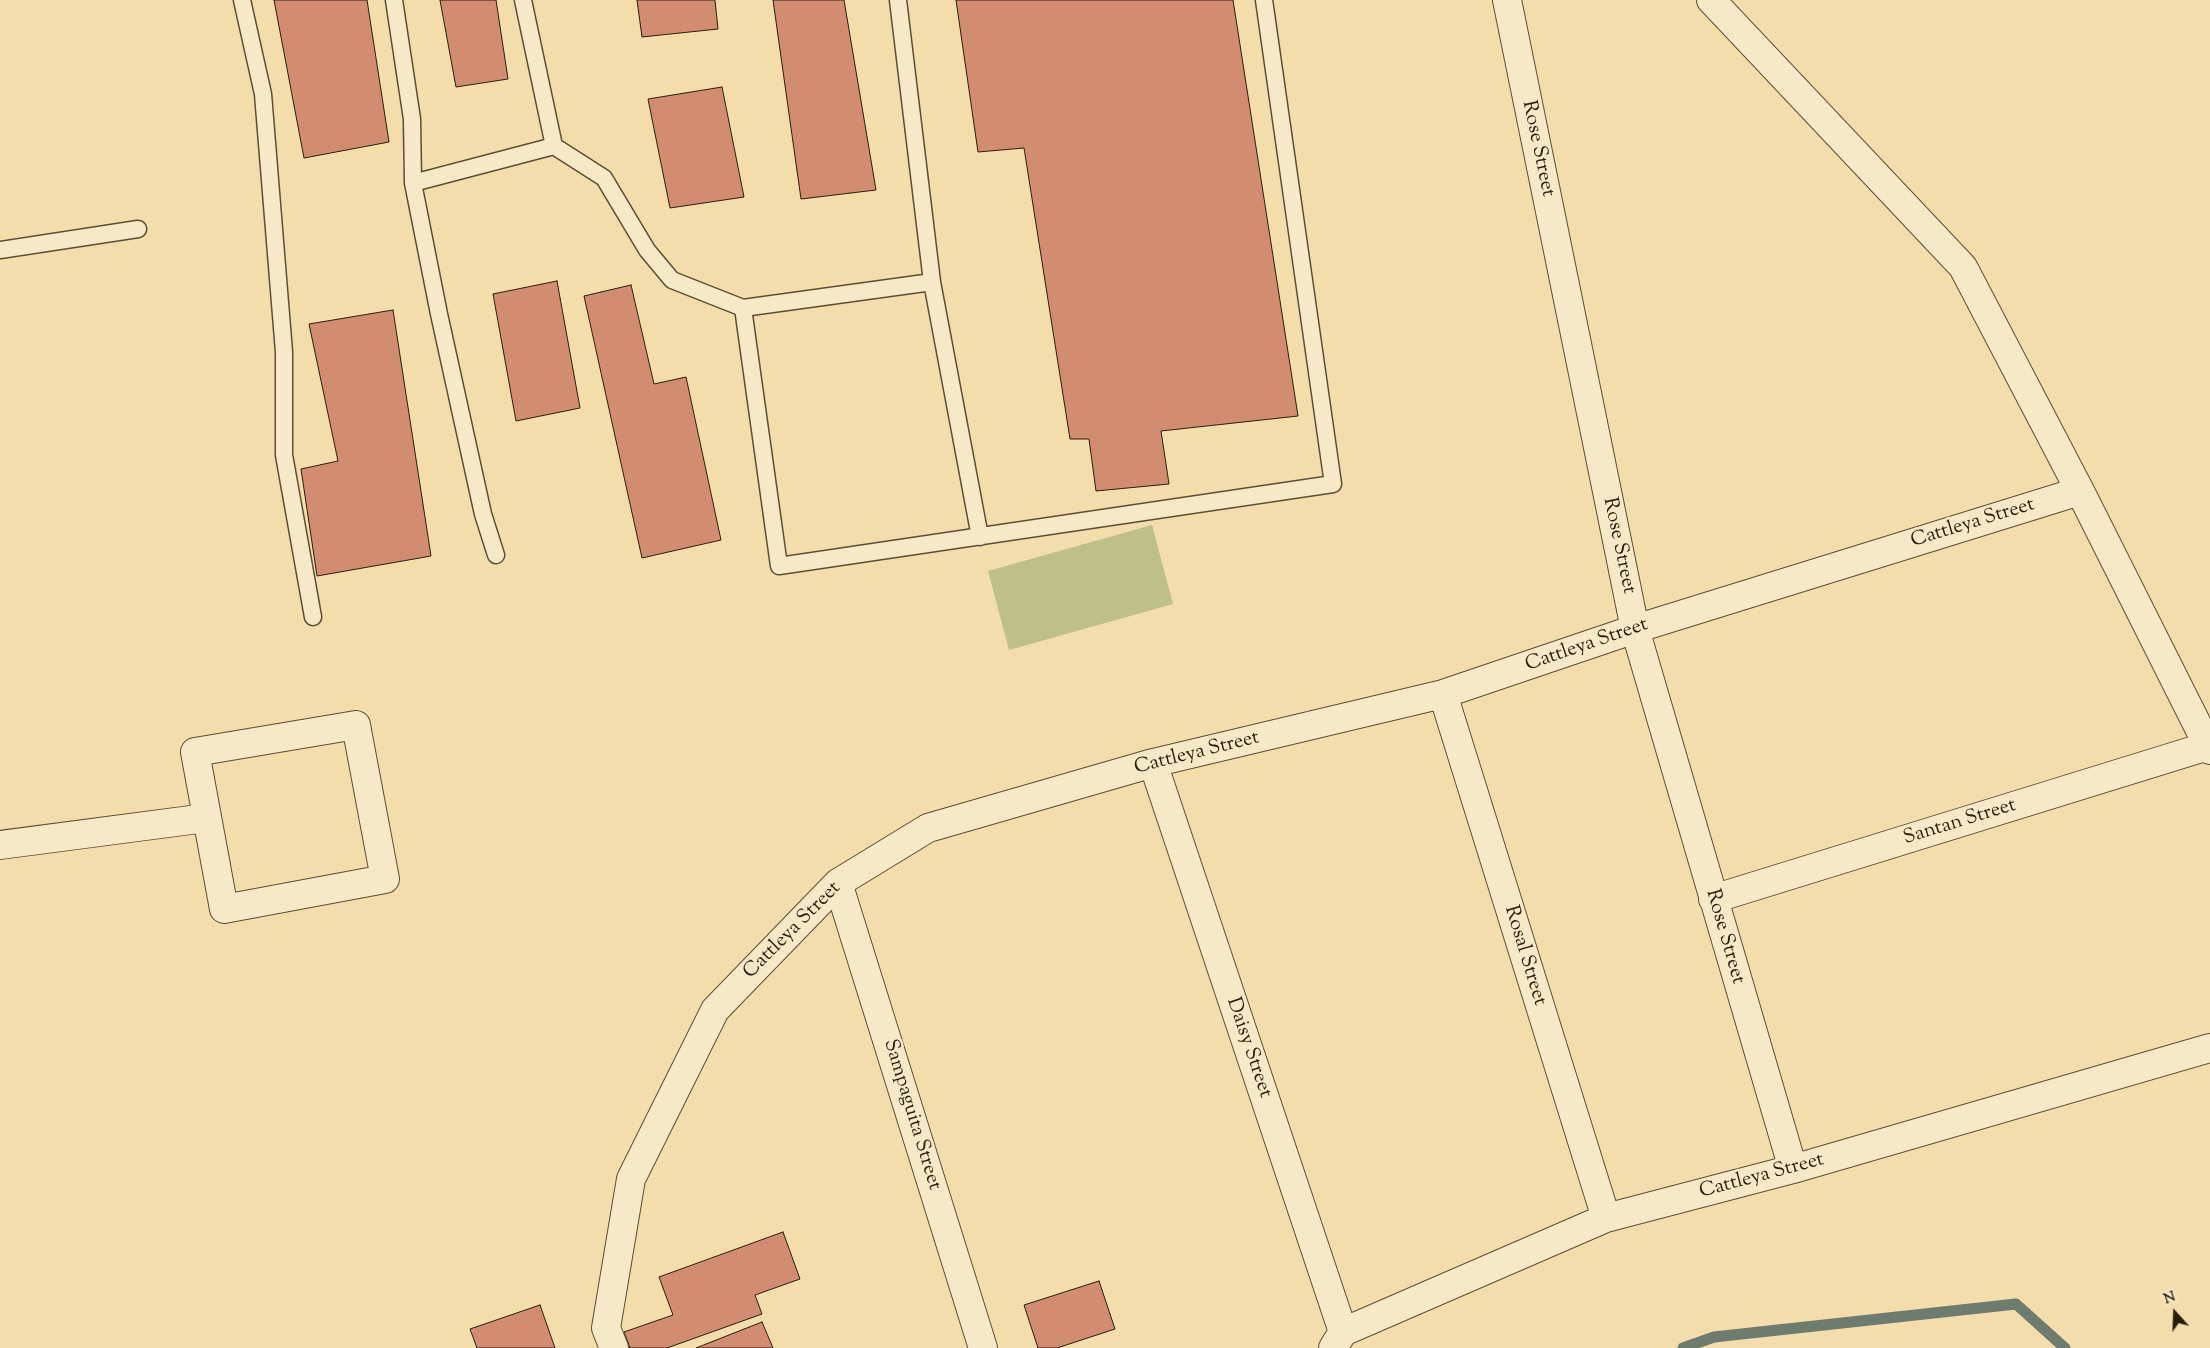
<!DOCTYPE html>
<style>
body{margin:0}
#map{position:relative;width:2210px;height:1348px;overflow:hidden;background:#f2ddab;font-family:"Sorts Mill Goudy",serif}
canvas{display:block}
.north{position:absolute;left:2150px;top:1288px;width:50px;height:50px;-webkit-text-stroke:4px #f7e9c8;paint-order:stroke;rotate:340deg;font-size:14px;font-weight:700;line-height:20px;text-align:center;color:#291e0e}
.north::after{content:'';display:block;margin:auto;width:18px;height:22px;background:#291e0e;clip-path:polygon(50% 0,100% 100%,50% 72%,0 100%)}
</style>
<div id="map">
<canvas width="2210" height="1348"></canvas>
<div class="north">N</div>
</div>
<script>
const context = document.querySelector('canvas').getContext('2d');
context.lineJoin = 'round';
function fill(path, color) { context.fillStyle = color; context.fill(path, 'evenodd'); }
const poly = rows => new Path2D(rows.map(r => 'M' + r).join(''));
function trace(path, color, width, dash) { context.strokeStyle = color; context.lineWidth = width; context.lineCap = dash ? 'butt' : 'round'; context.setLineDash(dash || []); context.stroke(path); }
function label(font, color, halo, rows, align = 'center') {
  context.font = font + ' "Sorts Mill Goudy",serif'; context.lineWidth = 5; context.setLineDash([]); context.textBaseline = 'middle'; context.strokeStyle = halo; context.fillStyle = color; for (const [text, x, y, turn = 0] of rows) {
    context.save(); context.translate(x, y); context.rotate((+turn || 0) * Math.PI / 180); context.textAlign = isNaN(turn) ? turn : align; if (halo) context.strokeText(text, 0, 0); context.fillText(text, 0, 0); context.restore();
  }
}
const green = poly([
 [1152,525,1173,604,1009,650,988,571]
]);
const stream = poly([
 [1683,1348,1714,1337,2016,1304,2065,1348]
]);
const building = poly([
 [274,0,367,0,389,142,304,158,274,0],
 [440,0,496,0,508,79,456,87,440,0],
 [637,0,715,0,718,29,642,37,637,0],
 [773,0,844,0,876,190,801,199,773,0],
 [956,0,1233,0,1298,416,1161,431,1169,484,1096,491,1089,439,1070,439,1024,148,978,152,956,0],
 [722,87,744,197,670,208,648,99,722,87],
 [557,281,580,408,516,421,493,294,557,281],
 [631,285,654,384,686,377,721,540,642,558,584,296,631,285],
 [393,310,431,556,317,576,301,469,338,461,309,324,393,310],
 [783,1232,800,1279,755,1295,762,1314,667,1348,630,1348,624,1332,673,1315,659,1277,783,1232],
 [1099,1281,1115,1329,1057,1348,1038,1348,1024,1305,1099,1281],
 [540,1305,555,1348,477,1348,470,1329,540,1305],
 [762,1322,773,1348,696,1348,762,1322]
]);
const service = poly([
 [242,0,263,94,284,352,284,455,313,617],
 [394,0,412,119,413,183,439,314,483,514,496,555],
 [523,0,554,146,604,178,647,250,672,280,743,308,932,282],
 [898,0,932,282,980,537],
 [413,183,554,146],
 [0,250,138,229],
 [743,308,779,566,1333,484,1264,0]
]);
const minor = poly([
 [1507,0,1635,629,1793,1169],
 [1711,0,1963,267,2080,491,2210,750],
 [1443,694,1606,1218],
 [356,725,385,879,224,909,195,752,356,725],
 [1153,763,1343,1332],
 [0,845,206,818],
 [838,883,983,1348],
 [1713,899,2208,746],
 [614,1348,606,1328,631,1179,715,1010,838,883,928,828,1153,763,1443,694,1635,629,2080,491],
 [1333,1348,1343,1332,1606,1218,1793,1169,2210,1048]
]);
const streetNames = [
 ["Rose Street",1537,149,78],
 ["Cattleya Street",1973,524,-17],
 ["Rose Street",1618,546,78],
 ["Cattleya Street",1587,646,-19],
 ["Cattleya Street",1197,754,-14],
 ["Santan Street",1960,823,-17],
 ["Cattleya Street",793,931,-45],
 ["Rose Street",1724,937,74],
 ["Rosal Street",1524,956,73],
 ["Daisy Street",1248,1048,71],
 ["Sampaguita Street",911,1115,73],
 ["Cattleya Street",1762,1177,-15]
];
fill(green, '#bdc087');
trace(stream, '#6e7c6f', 11);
fill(building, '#d28c70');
trace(building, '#291e0e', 1);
trace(service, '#5b4e35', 19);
trace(minor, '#5b4e35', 30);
trace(service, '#f7e9c8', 16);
trace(minor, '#f7e9c8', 28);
label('20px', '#291e0e', '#f7e9c8', streetNames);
</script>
